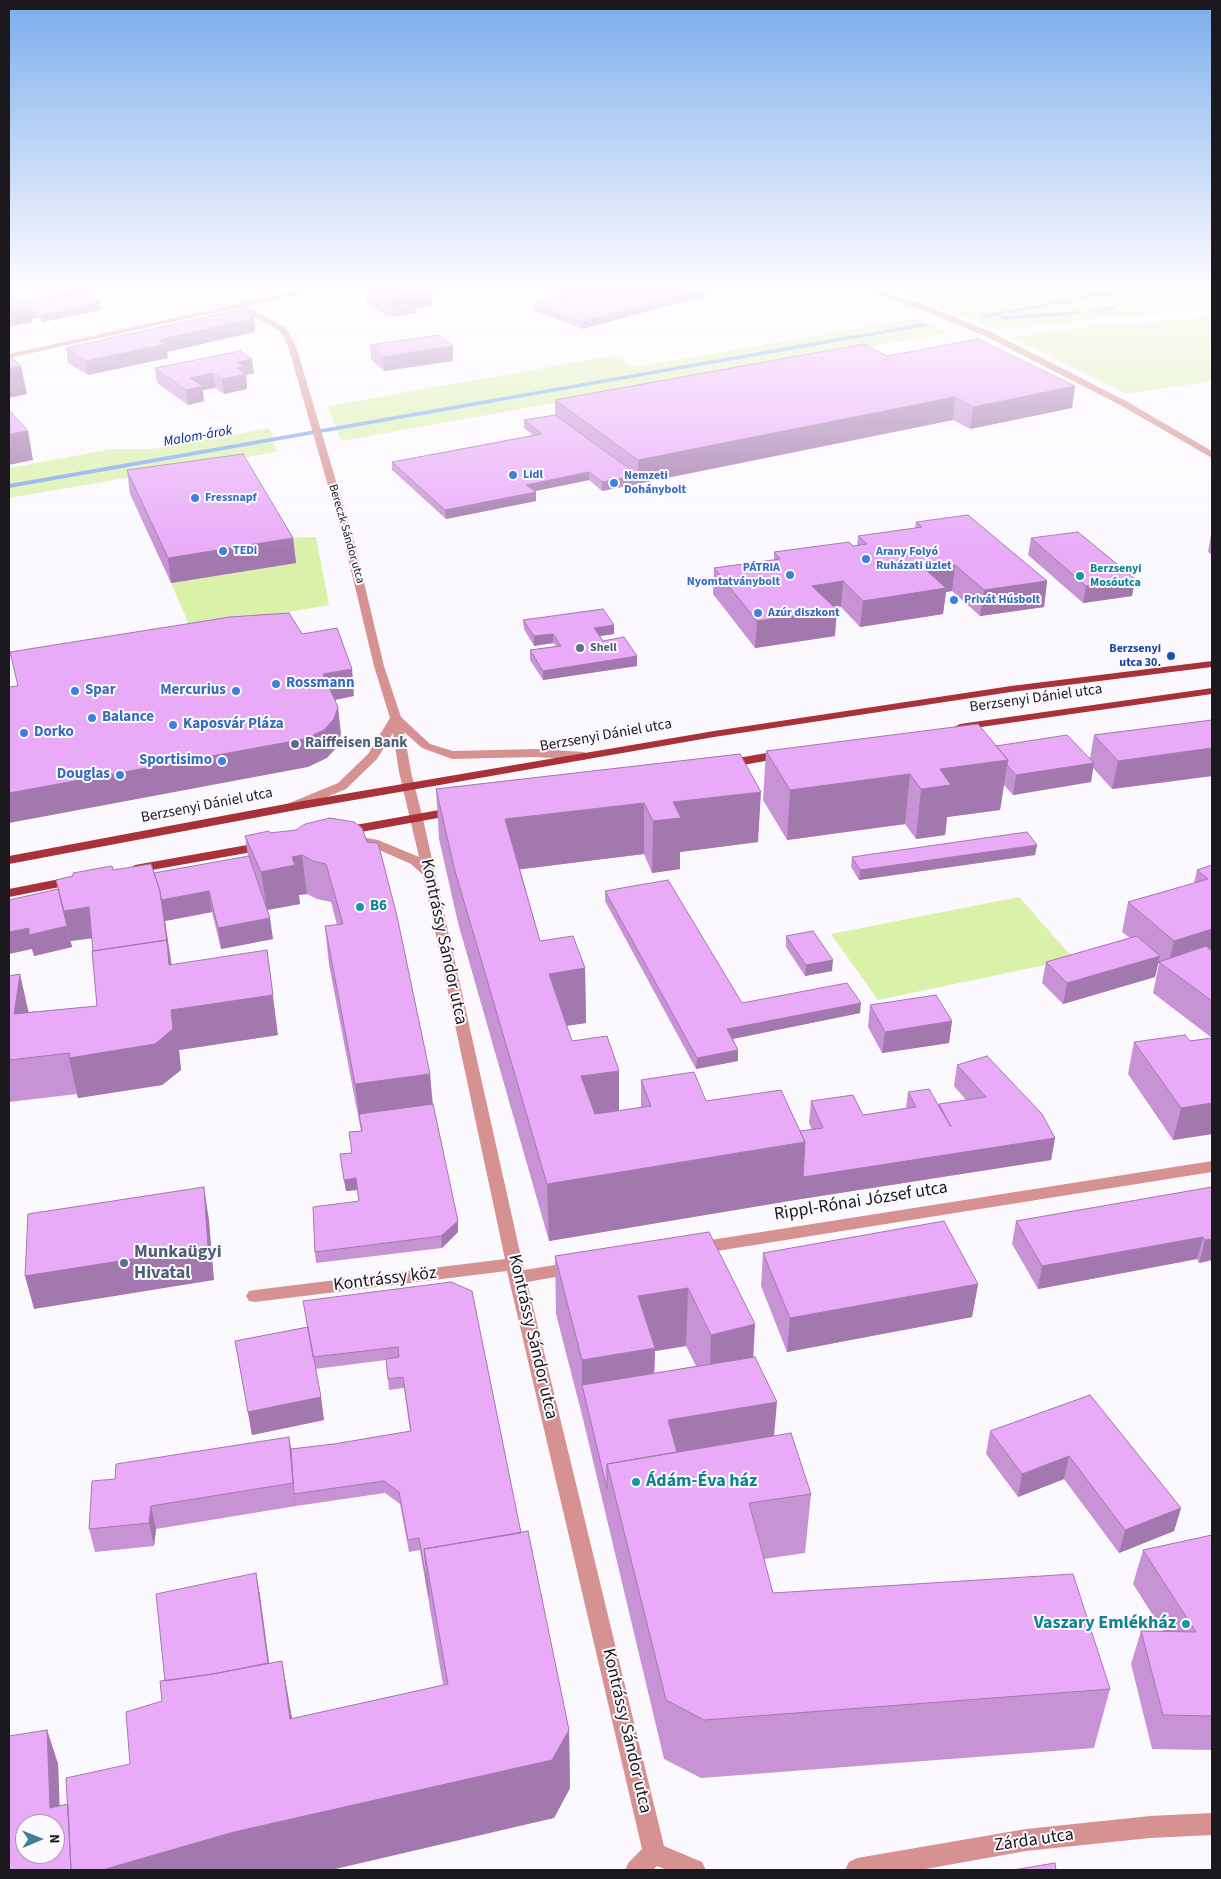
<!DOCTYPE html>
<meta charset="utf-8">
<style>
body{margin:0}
#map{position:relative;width:1221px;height:1879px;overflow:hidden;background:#fcf9fe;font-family:"Source Sans 3",sans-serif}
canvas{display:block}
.frame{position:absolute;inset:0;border:10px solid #1b191d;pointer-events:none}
.north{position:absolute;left:15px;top:1814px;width:50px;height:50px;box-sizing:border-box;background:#fcf9fe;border:1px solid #a29fa4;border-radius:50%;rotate:89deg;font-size:14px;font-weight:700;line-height:20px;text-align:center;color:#1b191d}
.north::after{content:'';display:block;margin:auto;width:18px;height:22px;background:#3f8093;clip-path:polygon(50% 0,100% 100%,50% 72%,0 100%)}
</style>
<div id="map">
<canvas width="1221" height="1879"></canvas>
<div class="frame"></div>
<div class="north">N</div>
</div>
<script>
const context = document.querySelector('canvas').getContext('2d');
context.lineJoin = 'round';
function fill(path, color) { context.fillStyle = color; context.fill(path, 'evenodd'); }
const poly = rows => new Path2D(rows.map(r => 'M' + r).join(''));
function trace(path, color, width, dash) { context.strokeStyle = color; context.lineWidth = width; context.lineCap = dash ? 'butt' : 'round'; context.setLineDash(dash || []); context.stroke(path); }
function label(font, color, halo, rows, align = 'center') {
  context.font = font + ' "Source Sans 3",sans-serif'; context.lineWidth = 4; context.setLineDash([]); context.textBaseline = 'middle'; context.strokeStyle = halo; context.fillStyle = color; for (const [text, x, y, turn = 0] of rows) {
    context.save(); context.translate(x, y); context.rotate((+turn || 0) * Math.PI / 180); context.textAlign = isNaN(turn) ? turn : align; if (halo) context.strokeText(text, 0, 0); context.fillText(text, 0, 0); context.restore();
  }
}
const green = poly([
 [878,287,1127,287,1084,294,1078,298,1087,300,1159,294,1212,293,1212,309,1094,319,997,330,938,307],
 [1212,317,1212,381,1126,394,1011,337,1104,325],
 [914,318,947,333,341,441,328,406,611,356,637,367],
 [270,428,277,452,9,498,9,468,112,449,152,449],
 [316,537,329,605,191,629,171,583,295,563,281,538],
 [1019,897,1074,959,878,1000,831,934]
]);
const water = poly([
 [1127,287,1212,287,1212,293,1159,294,1087,300,1077,298,1084,294]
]);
const stream = poly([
 [1091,295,1094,297,1093,298,983,318,980,316,1091,295],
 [1113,306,1115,307,1115,309,1094,313,1091,311,1113,306],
 [1078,311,1081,313,1080,314,1003,320,1000,318,1003,316,1078,311],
 [924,323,927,325,926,326,9,488,9,484,924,323]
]);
const minor = poly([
 [858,287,870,287,928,306,993,333,1126,401,1212,451,1212,458,1120,405,987,337,922,310,858,287],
 [238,305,244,305,285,327,296,346,355,545,384,666,401,717,430,744,453,751,536,749,584,752,590,756,584,760,536,757,452,759,422,748,404,732,411,772,423,819,524,1270,573,1262,579,1264,582,1268,579,1272,573,1274,527,1282,664,1846,702,1862,706,1870,667,1870,657,1866,653,1870,625,1870,629,1862,642,1849,507,1271,255,1302,249,1301,246,1296,249,1291,255,1290,505,1259,423,875,411,864,370,846,357,844,356,841,362,837,378,840,419,857,399,772,393,733,377,759,346,789,295,810,291,811,285,807,287,804,338,783,368,754,390,718,374,666,345,545,288,346,279,330,238,309,238,305],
 [1212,1161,1212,1172,698,1254,692,1252,690,1248,692,1244,698,1242,1212,1161],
 [1212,1813,1212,1835,1150,1838,1026,1851,920,1870,845,1870,849,1862,857,1858,1026,1829,1150,1816,1212,1813]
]);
const tertiary = poly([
 [316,287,331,287,9,358,9,354,316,287]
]);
const primary = poly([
 [1212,661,1212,667,1011,692,714,737,291,811,9,864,9,856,291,803,714,731,1011,686,1212,661],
 [1212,688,1212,694,960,730,954,727,960,724,1212,688],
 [784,750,790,754,788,757,726,768,720,764,726,760,784,750],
 [456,807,460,808,462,811,460,814,344,835,338,831,344,827,456,807],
 [264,842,269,843,270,846,269,849,135,873,128,869,135,865,264,842],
 [75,876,82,880,80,883,9,897,9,889,75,876]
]);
const wall = poly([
 [366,287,441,287,441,293,431,295,432,306,415,309,416,313,394,317,384,314,367,304],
 [548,287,585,287,564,293],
 [716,293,582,329,535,311,534,304],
 [9,295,21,302,101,310,43,322,38,318,32,319,33,322,9,327],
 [254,318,255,332,167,352,168,358,88,375,68,363,66,348],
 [370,345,453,346,453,361,384,371,371,359],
 [887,356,1075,386,1072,408,970,429,953,420,602,491,589,480,534,491,536,492,536,501,446,519,392,470,392,462,533,435,524,428,524,420,555,415,555,400],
 [155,368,254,373,246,375,247,389,224,394,215,388,203,390,204,401,188,405,157,383],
 [127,470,293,538,296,563,171,583,130,494],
 [916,522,1047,581,1044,607,980,616,952,591,946,592,943,614,860,627,841,607,835,608,835,636,755,648,713,594,714,568,774,560,774,552,857,546,858,536,915,528],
 [1212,529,1212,555,1208,552],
 [1031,538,1135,579,1132,596,1083,603,1028,555],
 [523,620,614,634,600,636,603,641,637,666,543,680,530,660,530,650,556,646,553,643,534,646,524,629],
 [1212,720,1212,776,1112,789,1093,768,1091,782,1013,795,1004,785,1000,810,947,817,945,835,916,839,905,824,787,840,763,800,766,751,996,746,1090,758,1094,735],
 [740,754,758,842,680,852,680,869,652,873,644,854,520,869,540,941,585,968,586,1023,566,1026,572,1041,619,1111,641,1107,641,1080,800,1131,812,1130,809,1123,811,1101,863,1115,906,1108,908,1092,939,1107,939,1104,966,1100,954,1086,957,1065,1055,1138,1051,1160,801,1199,549,1241,458,923,439,839,436,789],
 [330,818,430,1074,433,1104,458,1232,442,1248,316,1263,315,1252,359,1201,357,1190,346,1191,340,1154,352,1153,349,1132,361,1131,329,965,325,926,337,925,331,902,317,899,307,894,299,895,300,904,267,910,273,939,221,949,212,912,165,921,171,965,278,1035,179,1050,181,1070,162,1085,78,1098,77,1094,9,1102,9,976,29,1012,97,1006,92,938,70,941,70,939,72,947,34,956,32,949,58,889,113,870,154,873,248,857,245,836,296,830],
 [1037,845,1035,855,859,880,851,867,852,857],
 [1212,865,1212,1134,1173,1140,1128,1074,1134,1042,1190,1041,1212,1038,1153,993,1159,964,1158,963,1155,977,1063,1004,1042,983,1046,962,1130,938,1122,932,1128,902,1194,883,1197,870],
 [605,891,742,1003,860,1013,733,1039,738,1050,738,1061,696,1069,605,901],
 [786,936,832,971,805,976,786,947],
 [870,1005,952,1021,949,1043,882,1053,868,1027],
 [1212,1187,1212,1260,1199,1263,1197,1259,1038,1289,1012,1244,1016,1221],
 [709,1232,753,1357,774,1436,811,1494,805,1553,764,1559,773,1593,1110,1689,1094,1748,701,1778,664,1759,583,1419,556,1314,555,1256],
 [686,1346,696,1366,654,1373,655,1351],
 [763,1253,978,1284,972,1317,787,1352,761,1286],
 [451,1282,521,1533,569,1730,570,1788,554,1818,9,1870,47,1730,58,1764,59,1806,68,1804,130,1764,162,1701,165,1681,256,1573,260,1596,269,1663,282,1661,292,1719,443,1685,420,1550,409,1552,400,1504,385,1493,296,1506,156,1529,154,1546,95,1552,89,1529,115,1479,289,1437,291,1449,334,1444,410,1431,404,1388,389,1390,386,1360,315,1369,324,1420,252,1435,235,1341,307,1327],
 [1090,1395,1181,1508,1174,1531,1119,1553,1064,1479,1018,1497,986,1454,990,1431],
 [1212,1535,1212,1750,1152,1749,1131,1664,1141,1631,1163,1631,1133,1584,1143,1550]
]);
const shadedWall = poly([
 [413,287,441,287,441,293,431,295,432,306,415,309,416,313,394,317,393,296],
 [564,287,585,287,564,293],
 [713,287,716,287,716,293,582,329,582,322],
 [100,303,101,310,43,322,42,315],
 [30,308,37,311,38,318,32,319,33,322,9,327,9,312],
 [254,318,255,332,167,352,168,358,88,375,86,361,159,340],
 [453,346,453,361,384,371,383,357],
 [252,359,254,373,246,375,247,389,224,394,222,379,237,362],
 [21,366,27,394,9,398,9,369],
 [213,373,215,388,203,390,204,401,188,405,186,390,190,378],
 [1075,386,1072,408,970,429,973,407],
 [955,397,953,420,602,491,602,482,638,475,638,460],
 [28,431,33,460,9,465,9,434],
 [589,472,589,480,526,493,526,485],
 [536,492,536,501,446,519,445,510],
 [293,538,296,563,171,583,168,558],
 [955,565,952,591,946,592,943,614,860,627,863,601,926,570],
 [1135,579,1132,596,1083,603,1086,586],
 [843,581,841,607,810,612,812,586],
 [1047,581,1044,607,980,616,984,590],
 [837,610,835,636,755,648,757,621],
 [614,625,614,634,594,637,594,628],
 [553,634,553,643,534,646,534,636],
 [637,656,637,666,543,680,543,671],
 [352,669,354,696,326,702,323,674],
 [338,707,341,734,337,747,327,758,308,767,9,823,9,793],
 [1212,748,1212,776,1112,789,1118,761],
 [1008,760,1000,810,947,817,945,835,916,839,921,789,940,769],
 [1094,763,1091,782,1013,795,1016,775],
 [910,774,905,824,787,840,790,790],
 [761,792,758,842,680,852,680,869,652,873,653,821,673,802],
 [644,803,644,854,507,871,505,819],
 [1037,845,1035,855,859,880,860,870],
 [302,855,307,894,299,895,300,904,267,910,261,872,292,857],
 [160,891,209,891,212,912,165,921,174,980,100,990],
 [89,907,95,938,70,941,64,911],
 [270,918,273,939,221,949,218,928],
 [67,926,72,947,34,956,32,949,9,954,9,932,29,928],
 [1212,929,1212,957,1168,968,1174,941],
 [267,950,278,1035,179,1050,181,1070,162,1085,78,1098,69,1058,171,1010],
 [1160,956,1155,977,1063,1004,1067,983],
 [833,960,832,971,805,976,806,965],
 [585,968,586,1023,550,1028,549,974],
 [20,974,29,1014,14,1014],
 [861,1003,860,1013,727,1040,727,1029],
 [952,1021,949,1043,882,1053,885,1032],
 [738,1050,738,1061,696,1069,697,1058],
 [619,1071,619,1126,582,1132,581,1076],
 [430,1074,433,1115,359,1114,360,1125,355,1084],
 [1212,1103,1212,1134,1173,1140,1181,1108],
 [1055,1138,1051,1160,801,1199,549,1241,547,1184,805,1142],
 [356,1178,357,1190,346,1191,344,1180],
 [204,1187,209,1220,214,1280,34,1309,25,1276],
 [458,1221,458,1232,442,1248,441,1236],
 [1203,1237,1197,1259,1038,1289,1042,1266],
 [1212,1239,1212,1260,1199,1263,1205,1240],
 [978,1284,972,1317,787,1352,790,1318],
 [688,1288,686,1346,655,1351,653,1407,582,1385,582,1360,638,1296],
 [755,1324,752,1382,709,1394,711,1335],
 [321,1397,324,1420,252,1435,248,1412],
 [777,1402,774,1436,667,1454,668,1420],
 [289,1437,293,1460,294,1494,296,1506,293,1483],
 [1069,1456,1064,1479,1018,1497,1022,1474],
 [151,1506,156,1529,154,1546,149,1523],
 [1181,1508,1174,1531,1119,1553,1125,1530],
 [256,1573,260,1596,277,1722,226,1733],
 [282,1661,292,1719,290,1719],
 [47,1730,58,1764,61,1841,50,1808],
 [569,1730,570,1788,554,1818,331,1870,102,1870]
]);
const building = poly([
 [372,287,423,287,408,290,414,293,393,296,382,294,372,287],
 [598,287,713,287,582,322,534,304,598,287],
 [79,291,100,303,42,315,37,311,31,312,30,308,21,302,79,291],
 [9,295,30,308,9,312,9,295],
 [237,310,254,318,159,340,166,344,86,361,66,348,237,310],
 [439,335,453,346,383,357,370,345,439,335],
 [978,339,1075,386,973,407,955,397,638,460,555,400,864,344,887,356,978,339],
 [240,351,252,359,237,362,244,367,237,368,246,374,222,379,213,373,190,378,203,386,186,390,155,368,240,351],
 [9,357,12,358,21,366,9,369,9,357],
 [9,410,28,431,9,434,9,410],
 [555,415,638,475,602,482,589,472,526,485,536,492,445,510,392,462,542,434,524,420,555,415],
 [243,454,293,538,168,558,127,470,243,454],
 [968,515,1047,581,984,590,955,565,926,570,946,588,863,601,843,581,812,586,837,610,757,621,714,568,780,559,774,552,849,542,853,546,867,544,858,536,922,527,916,522,968,515],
 [1078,532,1135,579,1086,586,1031,538,1078,532],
 [603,609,614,625,594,628,603,641,624,637,637,656,543,671,530,650,561,646,553,634,534,636,523,620,603,609],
 [289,613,302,634,337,628,352,669,323,674,338,707,334,719,324,730,305,739,9,793,9,687,18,686,10,652,230,617,289,613],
 [1212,720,1212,748,1118,761,1094,735,1212,720],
 [978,724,1008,760,940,769,951,785,921,789,910,774,790,790,766,751,978,724],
 [1067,735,1094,763,1016,775,1007,765,1008,760,996,746,1067,735],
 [740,754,761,792,673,802,681,818,653,821,644,803,505,819,540,941,573,936,585,968,549,974,572,1041,607,1036,619,1071,581,1076,595,1114,651,1106,641,1080,694,1072,706,1101,781,1090,805,1142,547,1184,455,871,436,789,740,754],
 [330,818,354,822,362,828,367,842,378,843,397,916,430,1074,355,1084,325,926,343,924,326,864,313,861,302,855,292,857,295,865,261,872,245,836,269,831,270,833,296,830,305,824,330,818],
 [1027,832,1037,845,860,870,852,857,1027,832],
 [249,856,270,918,218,928,209,891,161,900,160,891,154,873,249,856],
 [151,864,160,891,168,949,167,940,93,951,89,907,64,911,56,880,73,876,73,873,112,866,113,870,151,864],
 [1212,865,1212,929,1174,941,1128,902,1208,879,1197,870,1212,865],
 [668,880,742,1003,847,983,861,1003,727,1029,738,1050,697,1058,605,891,668,880],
 [58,889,67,926,29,935,29,928,9,932,9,900,58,889],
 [813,931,833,960,806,965,786,936,813,931],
 [1137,936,1160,956,1067,983,1046,962,1137,936],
 [167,940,169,965,267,950,273,995,171,1010,173,1029,155,1044,69,1058,70,1053,9,1060,9,976,20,974,14,1014,97,1006,92,951,167,940],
 [1206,946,1212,951,1212,1001,1159,962,1206,946],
 [936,995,952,1021,885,1032,870,1005,936,995],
 [1185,1035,1190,1041,1212,1038,1212,1103,1181,1108,1134,1042,1185,1035],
 [987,1056,1042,1114,1055,1138,803,1177,805,1142,800,1131,823,1128,811,1101,853,1095,863,1115,916,1107,908,1092,929,1089,951,1127,939,1104,986,1097,957,1065,987,1056],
 [433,1104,458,1221,441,1236,315,1252,313,1207,359,1201,356,1178,344,1180,340,1154,352,1153,349,1132,362,1131,359,1114,433,1104],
 [204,1187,208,1247,25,1276,28,1214,204,1187],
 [1212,1187,1212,1239,1205,1240,1203,1237,1042,1266,1016,1221,1212,1187],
 [944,1221,978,1284,790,1318,763,1253,944,1221],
 [709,1232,755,1324,711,1335,688,1288,638,1296,655,1348,582,1360,555,1256,709,1232],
 [451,1282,472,1291,521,1533,424,1549,429,1596,419,1538,408,1540,399,1492,384,1481,294,1494,291,1449,334,1444,411,1431,403,1377,388,1379,386,1359,399,1357,398,1347,313,1357,303,1301,451,1282],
 [308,1327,321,1397,248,1412,235,1341,308,1327],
 [755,1357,777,1402,668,1420,677,1452,607,1464,607,1489,582,1385,755,1357],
 [1090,1395,1181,1508,1125,1530,1069,1456,1022,1474,990,1431,1090,1395],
 [791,1433,811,1494,749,1503,773,1593,1073,1574,1110,1689,704,1720,666,1700,607,1464,791,1433],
 [289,1437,293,1483,151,1506,149,1523,89,1529,92,1481,115,1479,116,1464,289,1437],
 [528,1531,569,1730,552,1760,234,1832,102,1870,71,1870,66,1778,130,1764,126,1712,162,1701,160,1681,213,1674,282,1661,290,1719,448,1684,424,1549,528,1531],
 [1212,1535,1212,1716,1163,1715,1141,1631,1196,1632,1143,1550,1212,1535],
 [256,1573,268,1663,213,1674,165,1681,156,1594,256,1573],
 [47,1730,50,1808,68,1804,71,1870,9,1870,9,1736,47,1730],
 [25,1824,55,1824,55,1854,25,1854,25,1824],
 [1055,1863,1056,1870,1013,1870,1055,1863]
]);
const markers = [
 [513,475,5,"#3f7fe0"],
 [614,483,5,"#3f7fe0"],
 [195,498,5,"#3f7fe0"],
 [223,551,5,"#3f7fe0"],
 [866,559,5,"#3f7fe0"],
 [790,575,5,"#3f7fe0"],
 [1080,576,5,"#0f9aa8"],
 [954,600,5,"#3f7fe0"],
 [758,613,5,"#3f7fe0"],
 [580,648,5,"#5c6f8a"],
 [1171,656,5,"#1a4fb4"],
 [276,684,5,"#3f7fe0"],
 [75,691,5,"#3f7fe0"],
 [236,691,5,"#3f7fe0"],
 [92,718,5,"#3f7fe0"],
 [173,725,5,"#3f7fe0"],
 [24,733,5,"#3f7fe0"],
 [295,744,5,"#5c6f8a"],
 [222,761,5,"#3f7fe0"],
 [120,775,5,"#3f7fe0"],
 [360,907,5,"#0f9aa8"],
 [124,1263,5,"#5c6f8a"],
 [636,1482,5,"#0f9aa8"],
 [1186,1624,5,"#0f9aa8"]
];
const farShopnames = [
 ["Lidl",523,475],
 ["Nemzeti",624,476],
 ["Dohánybolt",624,490],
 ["Fressnapf",205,498],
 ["TEDi",233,551],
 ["Arany Folyó",876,552],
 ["Ruházati üzlet",876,566],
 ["PÁTRIA",780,568,"right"],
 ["Nyomtatványbolt",780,582,"right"],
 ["Privát Húsbolt",964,600],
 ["Azúr diszkont",768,613]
];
const farStreetnames = [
 ["Bereczk Sándor utca",346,534,74]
];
const farCulturenames = [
 ["Berzsenyi",1090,569],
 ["Mosóutca",1090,583]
];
const farServicenames = [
 ["Shell",590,648]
];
const farTransitnames = [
 ["Berzsenyi",1161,649],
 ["utca 30.",1161,663]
];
const farWaternames = [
 ["Malom-árok",198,437,-10]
];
const shopNames = [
 ["Rossmann",286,684],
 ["Spar",85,691],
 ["Mercurius",226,691,"right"],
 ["Balance",102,718],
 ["Kaposvár Pláza",183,725],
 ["Dorko",34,733],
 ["Sportisimo",212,761,"right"],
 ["Douglas",110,775,"right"]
];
const streetNames = [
 ["Berzsenyi Dániel utca",1036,699,-8],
 ["Berzsenyi Dániel utca",606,736,-10],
 ["Berzsenyi Dániel utca",207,806,-11]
];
const serviceNames = [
 ["Raiffeisen Bank",305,744]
];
const cultureNames = [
 ["B6",370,907]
];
const nearStreetnames = [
 ["Kontrássy Sándor utca",443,942,78],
 ["Rippl-Rónai József utca",861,1202,-9],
 ["Kontrássy köz",385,1280,-7],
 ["Kontrássy Sándor utca",532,1337,77],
 ["Kontrássy Sándor utca",626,1731,77],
 ["Zárda utca",1034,1841,-8]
];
const nearServicenames = [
 ["Munkaügyi",134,1253],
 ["Hivatal",134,1274]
];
const nearCulturenames = [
 ["Ádám-Éva ház",646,1482],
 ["Vaszary Emlékház",1176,1624,"right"]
];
fill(green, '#d9f1a9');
fill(water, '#79a3f1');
fill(stream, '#79a3f1');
fill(minor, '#d69290');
fill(tertiary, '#d69290');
fill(primary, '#a9313a');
fill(wall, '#c893d5');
fill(shadedWall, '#a378ae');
fill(building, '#e9abf8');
trace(building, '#a378ae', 1);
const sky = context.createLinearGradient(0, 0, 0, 551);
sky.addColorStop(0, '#7badec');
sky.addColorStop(0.52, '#fefcff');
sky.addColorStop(1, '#fefcff00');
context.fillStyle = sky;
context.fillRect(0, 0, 1221, 551);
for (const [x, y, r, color] of markers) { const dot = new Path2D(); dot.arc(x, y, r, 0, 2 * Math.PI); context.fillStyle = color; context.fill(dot); trace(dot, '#fcf9fe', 2); }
label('bold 12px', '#366cbe', '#fcf9fe', farShopnames, 'left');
label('12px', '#1b191d', '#fcf9fe', farStreetnames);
label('bold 12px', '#0d838f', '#fcf9fe', farCulturenames, 'left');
label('bold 12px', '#4e5e75', '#fcf9fe', farServicenames, 'left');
label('bold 12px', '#164399', '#fcf9fe', farTransitnames, 'right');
label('italic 14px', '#032f87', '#fcf9fe', farWaternames);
label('bold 15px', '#366cbe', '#fcf9fe', shopNames, 'left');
label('15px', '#1b191d', '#fcf9fe', streetNames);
label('bold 15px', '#4e5e75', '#fcf9fe', serviceNames, 'left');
label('bold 15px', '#0d838f', '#fcf9fe', cultureNames, 'left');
label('18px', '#1b191d', '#fcf9fe', nearStreetnames);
label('bold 18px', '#4e5e75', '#fcf9fe', nearServicenames, 'left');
label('bold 18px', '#0d838f', '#fcf9fe', nearCulturenames, 'left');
</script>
